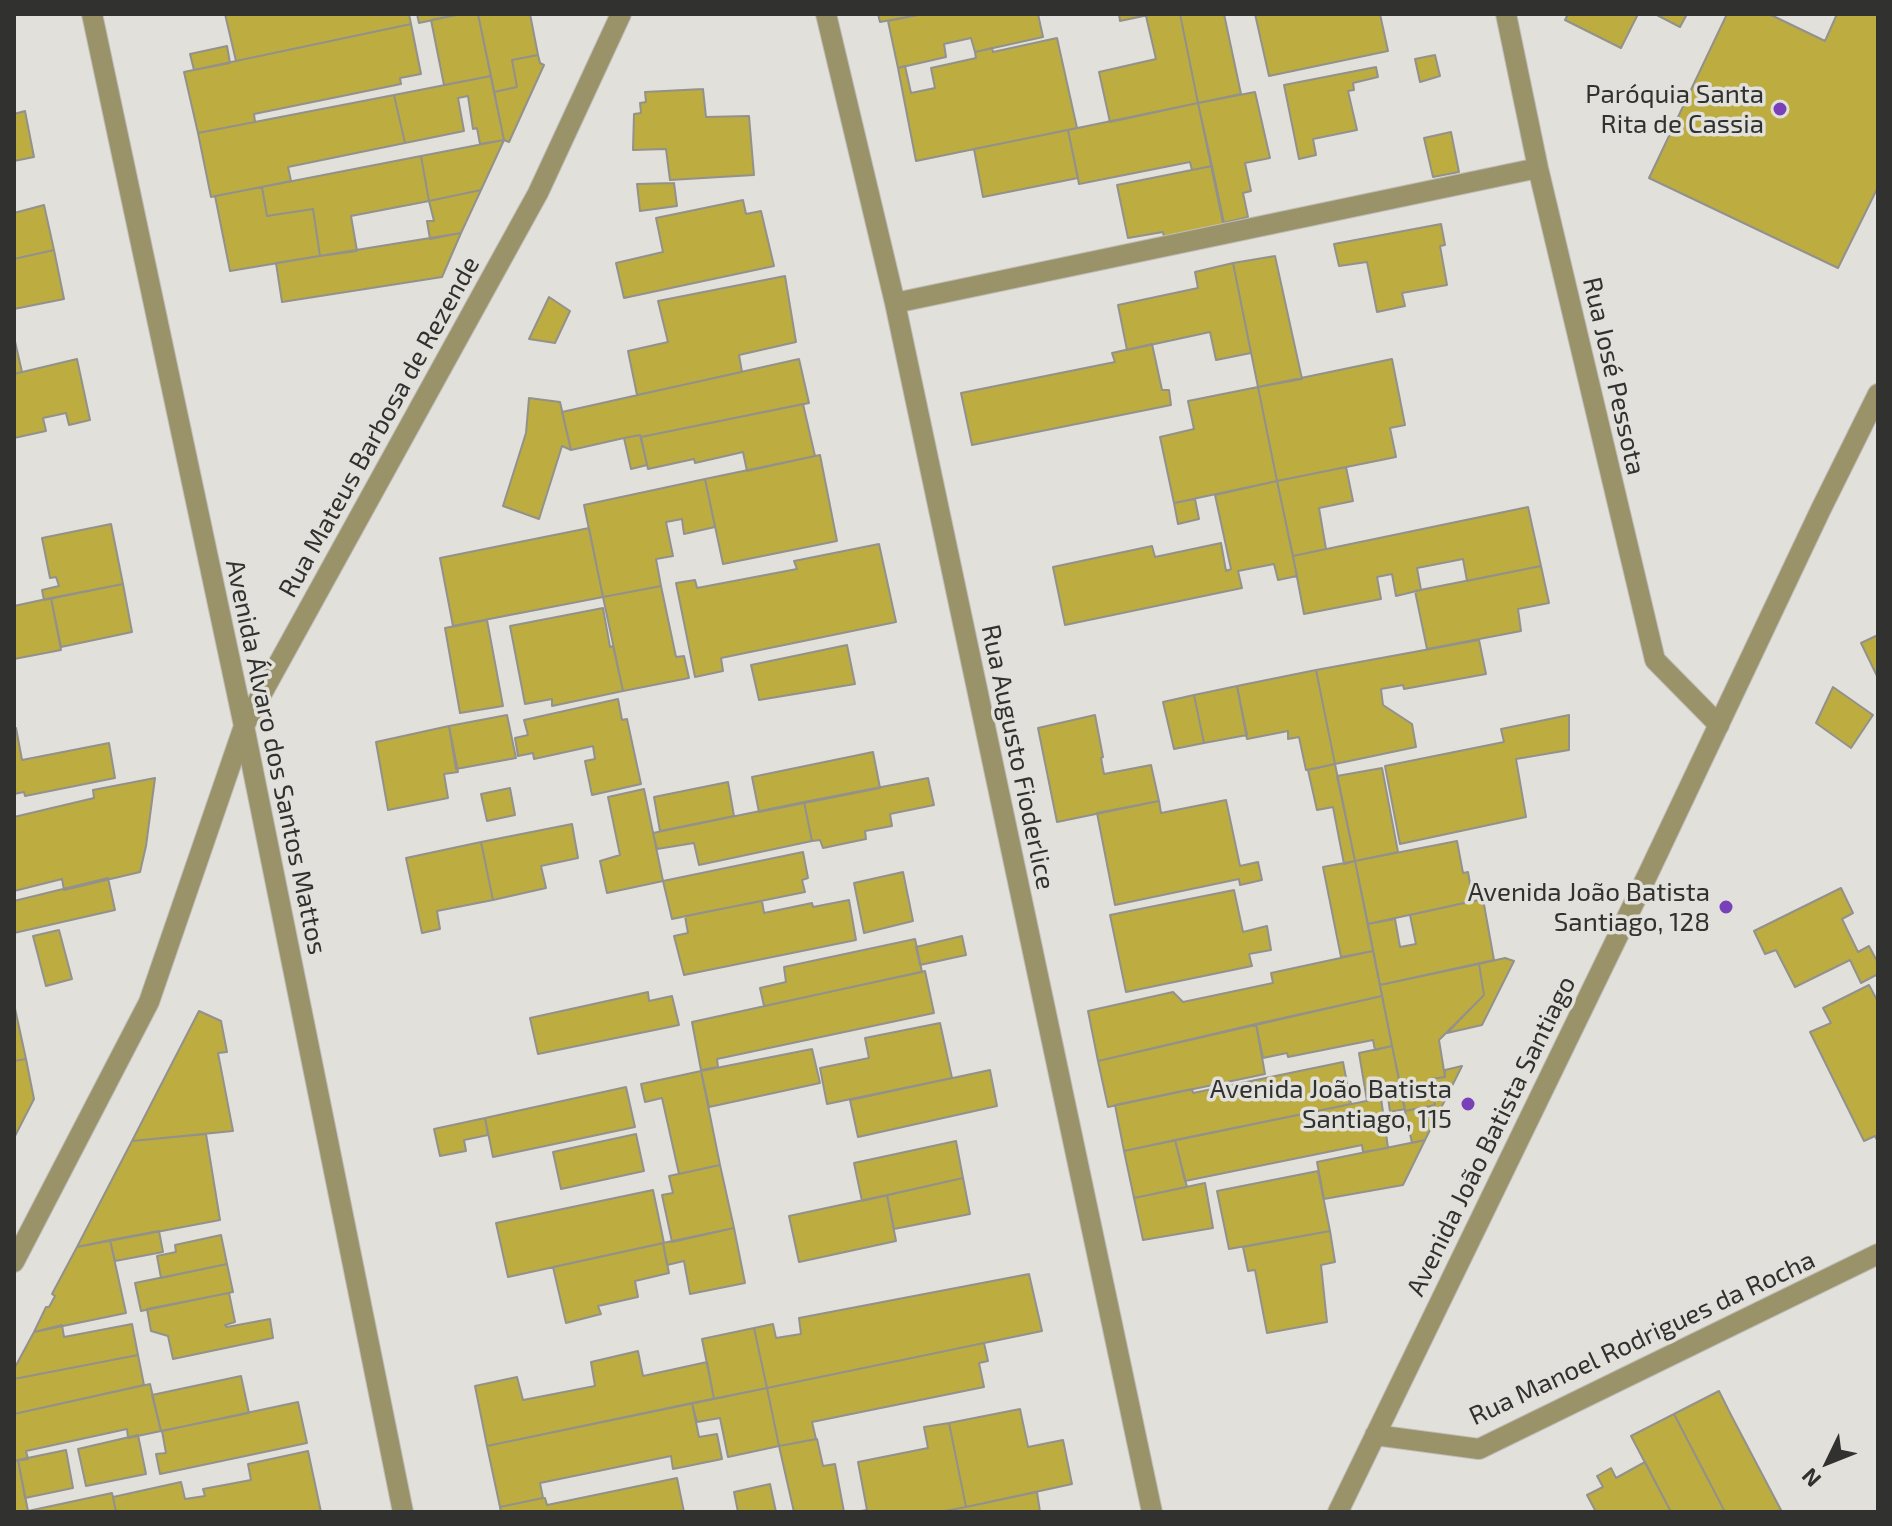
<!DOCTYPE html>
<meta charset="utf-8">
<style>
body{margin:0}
#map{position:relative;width:1892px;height:1526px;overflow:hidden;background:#e1e0db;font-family:"Exo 2",sans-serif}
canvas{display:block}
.frame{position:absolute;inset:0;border:16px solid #31312f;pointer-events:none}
.north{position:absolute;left:1788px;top:1422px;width:80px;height:80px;-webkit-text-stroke:6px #e1e0db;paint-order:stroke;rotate:227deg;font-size:22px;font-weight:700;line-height:32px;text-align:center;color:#31312f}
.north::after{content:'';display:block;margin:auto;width:28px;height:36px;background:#31312f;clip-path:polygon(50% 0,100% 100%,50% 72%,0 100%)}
</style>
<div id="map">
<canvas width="1892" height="1526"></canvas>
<div class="frame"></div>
<div class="north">N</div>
</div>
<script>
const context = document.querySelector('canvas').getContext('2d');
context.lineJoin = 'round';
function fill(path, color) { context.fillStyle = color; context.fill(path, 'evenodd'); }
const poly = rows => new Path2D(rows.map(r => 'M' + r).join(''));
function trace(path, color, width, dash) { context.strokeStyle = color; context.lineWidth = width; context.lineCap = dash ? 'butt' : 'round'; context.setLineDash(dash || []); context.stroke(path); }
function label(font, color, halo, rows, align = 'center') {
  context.font = font + ' "Exo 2",sans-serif'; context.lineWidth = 7; context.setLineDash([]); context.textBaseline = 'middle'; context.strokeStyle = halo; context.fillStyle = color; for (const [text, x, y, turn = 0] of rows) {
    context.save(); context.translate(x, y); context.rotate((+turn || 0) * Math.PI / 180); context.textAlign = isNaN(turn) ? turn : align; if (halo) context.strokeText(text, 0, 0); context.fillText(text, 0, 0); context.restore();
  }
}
const building = poly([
 [225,14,409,14,411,24,236,61,225,14],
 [417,14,461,14,419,23,417,14],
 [461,14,478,14,491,76,444,85,431,20,461,14],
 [478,14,530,14,538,55,512,60,517,87,494,92,478,14],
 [878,14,923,14,880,22,878,14],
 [923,14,1038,14,1043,37,975,52,971,38,944,44,946,57,898,68,888,21,923,14],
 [1119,14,1153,14,1120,21,1119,14],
 [1153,14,1180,14,1198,103,1110,122,1099,72,1156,59,1146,16,1153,14],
 [1180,14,1224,14,1241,94,1198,103,1180,14],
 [1255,14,1380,14,1388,51,1269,76,1255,14],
 [1568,14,1638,14,1621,48,1565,20,1568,14],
 [1655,14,1687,14,1680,27,1655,14],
 [1727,14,1769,14,1825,41,1837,14,1878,14,1878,187,1838,268,1649,178,1727,14],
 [411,24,421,74,400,78,401,84,254,114,255,122,198,133,184,72,411,24],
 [1057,38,1077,128,916,161,898,68,905,66,911,93,935,88,931,68,976,58,975,52,992,48,993,52,1057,38],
 [227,46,230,63,194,70,190,54,227,46],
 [538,55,540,63,544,65,509,142,504,140,494,92,517,87,512,60,538,55],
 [1435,55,1440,76,1420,82,1415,59,1435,55],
 [1376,67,1378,77,1353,83,1354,90,1348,91,1357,130,1313,139,1316,155,1299,159,1284,85,1376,67],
 [491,76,504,140,480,144,477,128,473,129,468,96,458,98,464,131,405,143,394,95,491,76],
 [703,89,706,117,749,116,754,175,670,180,666,149,633,150,634,114,641,113,640,103,646,102,645,92,703,89],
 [1255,92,1270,158,1245,163,1251,191,1243,193,1248,217,1223,223,1198,103,1255,92],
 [394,95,405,143,288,167,291,181,211,197,198,133,394,95],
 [1198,103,1212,166,1192,170,1190,162,1079,184,1068,130,1198,103],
 [25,111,34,157,14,161,14,114,25,111],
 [1068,130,1078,178,983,197,974,149,1068,130],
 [1451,132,1459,172,1433,177,1424,138,1451,132],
 [504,140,481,190,429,201,421,156,504,140],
 [421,156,429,201,351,216,357,251,320,256,313,209,267,216,262,187,421,156],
 [1212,166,1225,228,1165,242,1163,232,1128,238,1117,185,1212,166],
 [674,183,677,206,640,211,637,184,674,183],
 [262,187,267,216,313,209,320,256,230,271,215,196,262,187],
 [481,190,461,233,430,239,427,221,434,221,429,201,481,190],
 [743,200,746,214,761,211,774,266,624,298,616,263,663,252,656,218,743,200],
 [44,205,54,250,14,259,14,213,44,205],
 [1441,224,1445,245,1440,246,1447,285,1402,293,1405,306,1377,312,1367,262,1339,266,1334,244,1441,224],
 [461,233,442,277,282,302,276,263,461,233],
 [54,250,64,299,14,309,14,259,54,250],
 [1275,256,1302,379,1258,387,1233,263,1275,256],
 [1233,263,1251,353,1216,360,1210,332,1127,350,1118,305,1198,288,1195,272,1233,263],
 [785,276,796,342,739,355,742,372,637,395,628,351,668,342,658,301,785,276],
 [549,297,570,311,555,343,529,339,549,297],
 [14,337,22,372,14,374,14,337],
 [1152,344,1162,390,1169,390,1171,405,972,445,961,393,1115,362,1112,353,1152,344],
 [77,359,90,420,69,425,66,413,43,418,46,431,14,438,14,374,77,359],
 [799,359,809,403,641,437,640,435,624,438,571,450,562,412,799,359],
 [1392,359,1405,425,1390,428,1396,457,1277,481,1258,387,1392,359],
 [1258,387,1277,481,1174,503,1160,437,1194,429,1188,401,1258,387],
 [529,398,560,402,571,450,562,446,539,519,503,506,526,433,529,398],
 [803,404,815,456,747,471,743,452,695,463,694,459,648,469,641,437,803,404],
 [640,435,647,465,631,469,624,438,640,435],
 [820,455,837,541,723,564,705,479,820,455],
 [1346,467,1353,501,1319,508,1326,549,1293,556,1277,481,1346,467],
 [705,479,715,527,684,534,682,519,666,522,673,556,656,559,661,586,603,597,584,505,705,479],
 [1277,481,1297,576,1278,580,1274,564,1238,571,1242,588,1065,625,1053,567,1152,546,1155,557,1221,543,1226,571,1231,569,1215,495,1277,481],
 [1195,499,1199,519,1178,524,1174,503,1195,499],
 [1528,507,1541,566,1467,581,1463,559,1417,568,1421,590,1396,596,1392,574,1377,577,1381,599,1304,614,1293,556,1528,507],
 [111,524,123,584,44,600,42,590,59,586,56,577,50,578,42,538,111,524],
 [589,528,603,597,453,626,440,558,589,528],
 [879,544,896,622,721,658,723,671,695,677,676,583,695,580,697,588,797,569,794,561,879,544],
 [1541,566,1549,603,1518,609,1521,631,1427,649,1415,591,1541,566],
 [123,584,132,632,61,647,51,598,123,584],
 [661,586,676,657,684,656,689,678,623,691,603,597,661,586],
 [51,598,61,650,14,659,14,606,51,598],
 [603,608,610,647,613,646,623,691,552,706,552,699,525,704,510,626,603,608],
 [487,620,503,706,460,713,445,628,487,620],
 [1878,635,1878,678,1861,643,1878,635],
 [1479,640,1486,674,1404,689,1403,685,1381,689,1383,705,1412,724,1416,747,1335,764,1316,670,1479,640],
 [847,645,855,684,759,700,751,665,847,645],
 [1316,670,1335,764,1306,770,1299,737,1288,739,1288,731,1247,739,1237,686,1316,670],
 [1237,686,1247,735,1204,743,1194,695,1237,686],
 [1833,687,1873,715,1851,748,1816,723,1833,687],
 [1194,695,1204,743,1174,749,1163,702,1194,695],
 [618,699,622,720,627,719,641,784,592,795,585,761,595,759,593,746,534,759,533,753,518,756,515,738,528,735,524,720,618,699],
 [507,715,516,758,456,769,449,726,507,715],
 [1095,715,1103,757,1101,758,1104,774,1151,765,1159,801,1057,822,1038,728,1095,715],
 [1569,715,1569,750,1516,759,1526,817,1400,844,1385,766,1504,742,1501,729,1569,715],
 [449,726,458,772,444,774,448,798,388,810,376,742,449,726],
 [16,728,22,760,109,743,115,778,25,796,24,792,14,794,14,729,16,728],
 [873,752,880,788,759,812,752,777,873,752],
 [1335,764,1355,861,1344,864,1333,807,1317,810,1308,770,1335,764],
 [1382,768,1398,852,1355,861,1337,776,1382,768],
 [155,778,146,846,140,872,64,890,62,879,14,891,14,817,94,798,93,790,155,778],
 [928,778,934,805,890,814,892,826,865,831,866,839,823,848,820,840,812,841,804,802,928,778],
 [728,782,734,816,660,831,654,797,728,782],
 [510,788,515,815,487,821,481,794,510,788],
 [644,789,663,881,607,893,600,861,620,855,608,797,644,789],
 [1226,800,1240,866,1258,862,1262,880,1240,885,1239,879,1115,905,1097,813,1159,801,1161,813,1226,800],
 [804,802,812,841,699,865,694,843,657,849,653,833,804,802],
 [572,824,578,858,541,866,546,888,493,900,481,842,572,824],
 [1457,841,1463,873,1468,872,1473,901,1368,924,1355,861,1457,841],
 [481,842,493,900,437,911,440,929,422,933,406,858,481,842],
 [803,852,808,878,802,880,805,892,672,919,663,881,803,852],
 [1355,861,1373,951,1341,957,1323,867,1355,861],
 [903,872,913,921,864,933,854,883,903,872],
 [108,878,115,910,14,933,14,901,108,878],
 [1841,888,1853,913,1842,919,1858,952,1869,946,1878,963,1878,974,1861,983,1850,960,1795,987,1776,950,1765,954,1754,931,1841,888],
 [1234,890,1243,932,1267,926,1271,950,1249,954,1252,966,1126,992,1110,915,1234,890],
 [1483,899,1494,960,1380,985,1368,924,1395,919,1400,947,1416,944,1410,915,1483,899],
 [849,900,856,940,684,975,674,936,688,933,685,916,762,901,764,913,812,903,813,907,849,900],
 [59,930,72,979,46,986,33,936,59,930],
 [962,936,966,955,920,965,916,947,962,936],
 [915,939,922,972,764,1006,760,988,786,982,784,967,915,939],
 [1373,951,1382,996,1098,1061,1088,1011,1173,992,1183,1002,1273,983,1271,973,1373,951],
 [1505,958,1514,961,1482,1025,1447,1033,1484,995,1479,964,1505,958],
 [1479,964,1484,995,1439,1040,1445,1077,1430,1079,1435,1105,1405,1111,1380,985,1479,964],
 [925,971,934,1013,717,1059,718,1067,701,1070,692,1022,925,971],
 [1869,985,1877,1000,1878,999,1878,1142,1875,1136,1864,1141,1810,1032,1831,1023,1823,1008,1869,985],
 [648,992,649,1001,672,996,679,1025,538,1054,530,1018,648,992],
 [1382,996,1392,1046,1375,1050,1373,1040,1288,1057,1287,1053,1263,1058,1256,1024,1382,996],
 [14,1004,26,1059,14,1061,14,1004],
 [199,1011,221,1021,227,1052,218,1053,233,1131,132,1141,199,1011],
 [940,1023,952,1078,827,1104,820,1068,869,1058,865,1038,940,1023],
 [1256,1024,1265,1074,1108,1107,1098,1061,1256,1024],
 [1392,1046,1402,1093,1367,1101,1359,1053,1392,1046],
 [812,1049,820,1083,709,1107,701,1071,812,1049],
 [26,1059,34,1099,14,1138,14,1061,26,1059],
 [1343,1062,1351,1104,1124,1151,1115,1105,1182,1091,1192,1089,1193,1093,1343,1062],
 [1462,1066,1425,1140,1412,1143,1405,1111,1435,1105,1430,1079,1445,1077,1445,1070,1462,1066],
 [990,1070,997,1106,858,1137,850,1100,990,1070],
 [701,1071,720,1165,679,1174,662,1098,645,1102,641,1084,701,1071],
 [626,1087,635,1127,493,1157,485,1118,626,1087],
 [1402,1093,1405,1109,1390,1112,1388,1097,1402,1093],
 [1381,1098,1388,1148,1363,1152,1362,1145,1185,1181,1175,1140,1381,1098],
 [485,1118,488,1135,464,1140,466,1151,440,1156,434,1129,485,1118],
 [206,1134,220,1220,77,1247,132,1141,206,1134],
 [636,1134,644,1171,561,1189,553,1152,636,1134],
 [1175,1140,1187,1187,1134,1198,1124,1151,1175,1140],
 [1425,1140,1403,1185,1324,1199,1317,1162,1425,1140],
 [956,1141,963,1178,862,1201,854,1163,956,1141],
 [720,1165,734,1228,672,1242,662,1195,673,1193,669,1176,720,1165],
 [1318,1171,1330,1231,1229,1249,1217,1191,1318,1171],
 [963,1178,970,1214,894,1229,887,1195,963,1178],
 [1205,1183,1213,1228,1143,1240,1134,1198,1205,1183],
 [653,1190,664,1243,508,1277,496,1223,653,1190],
 [887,1195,896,1241,799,1262,789,1216,887,1195],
 [734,1228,745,1283,690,1294,684,1261,667,1265,663,1243,734,1228],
 [159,1231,163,1252,115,1261,110,1240,159,1231],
 [1330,1231,1335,1262,1321,1265,1327,1322,1267,1333,1255,1270,1248,1271,1243,1247,1330,1231],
 [221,1235,227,1264,161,1278,157,1256,176,1252,175,1245,221,1235],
 [110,1240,126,1313,34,1332,46,1307,49,1307,55,1296,52,1294,77,1247,110,1240],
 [663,1243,669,1273,635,1281,638,1297,598,1306,601,1314,566,1323,553,1267,663,1243],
 [227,1264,233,1292,141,1311,135,1283,227,1264],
 [1029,1274,1042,1331,767,1388,754,1328,773,1324,776,1338,801,1334,799,1318,1029,1274],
 [229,1293,235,1322,225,1325,227,1327,270,1319,273,1338,173,1359,168,1336,151,1331,147,1309,229,1293],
 [132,1324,138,1355,14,1379,14,1369,34,1332,62,1325,64,1337,132,1324],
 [754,1328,767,1388,714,1399,702,1339,754,1328],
 [984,1343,988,1361,979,1363,984,1387,812,1422,816,1439,779,1446,767,1388,984,1343],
 [638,1351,643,1376,707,1362,714,1399,487,1446,475,1386,517,1377,523,1400,595,1386,591,1362,638,1351],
 [138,1355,144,1385,14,1414,14,1379,138,1355],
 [241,1376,249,1413,161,1431,152,1395,241,1376],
 [150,1384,161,1431,128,1438,127,1429,26,1451,28,1459,14,1461,14,1414,150,1384],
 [767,1388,779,1446,728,1457,720,1418,697,1422,692,1403,767,1388],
 [1719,1391,1731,1415,1782,1512,1725,1512,1674,1414,1719,1391],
 [298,1402,307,1443,160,1474,156,1454,166,1453,162,1431,298,1402],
 [692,1403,699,1437,717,1434,722,1459,673,1469,671,1456,540,1483,543,1498,500,1507,487,1446,692,1403],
 [1020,1409,1028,1447,1063,1440,1072,1484,966,1507,949,1423,1020,1409],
 [1674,1414,1725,1512,1671,1512,1631,1436,1674,1414],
 [949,1423,966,1507,940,1512,855,1512,867,1510,858,1462,928,1448,924,1427,949,1423],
 [138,1435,146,1474,86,1486,78,1449,138,1435],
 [817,1439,823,1466,835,1464,844,1512,794,1512,779,1446,817,1439],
 [66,1450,73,1488,25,1498,18,1460,66,1450],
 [308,1451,321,1512,116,1512,113,1497,181,1482,185,1499,205,1496,203,1489,251,1480,248,1464,308,1451],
 [18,1460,28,1511,29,1512,14,1512,14,1461,18,1460],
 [1645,1462,1671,1512,1596,1512,1587,1495,1603,1487,1597,1476,1611,1468,1616,1478,1645,1462],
 [677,1478,684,1512,501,1512,500,1507,543,1498,545,1498,547,1505,677,1478],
 [770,1484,776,1512,738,1512,734,1492,770,1484],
 [1037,1492,1040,1512,940,1512,966,1507,1037,1492],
 [112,1493,116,1512,28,1511,112,1493]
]);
const minor = poly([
 [92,14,244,726,403,1512],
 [826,14,895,303,1152,1512],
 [1506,14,1538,168,1655,660,1719,725],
 [895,303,1538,168],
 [14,1262,149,1002,244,726,538,193,621,14]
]);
const tertiary = poly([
 [1375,1435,1479,1449,1878,1254],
 [1338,1512,1648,874,1821,509,1878,394]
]);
const markers = [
 [1780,109,8,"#7841b8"],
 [1726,907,8,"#7841b8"],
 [1468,1104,8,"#7841b8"]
];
const poiNames = [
 ["Paróquia Santa",1764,94],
 ["Rita de Cassia",1764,124],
 ["Avenida João Batista",1710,892],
 ["Santiago, 128",1710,922],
 ["Avenida João Batista",1452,1089],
 ["Santiago, 115",1452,1119]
];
const streetNames = [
 ["Rua José Pessota",1614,376,77],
 ["Rua Mateus Barbosa de Rezende",379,427,-61],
 ["Avenida Álvaro dos Santos Mattos",276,757,78],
 ["Rua Augusto Fioderlice",1018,757,78],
 ["Avenida João Batista Santiago",1491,1136,-64],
 ["Rua Manoel Rodrigues da Rocha",1642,1338,-25]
];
fill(building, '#bdad40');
trace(building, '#92918c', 2);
trace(minor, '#bebdb9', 22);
trace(tertiary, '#bebdb9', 22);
trace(minor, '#9a936a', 20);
trace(tertiary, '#9a936a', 20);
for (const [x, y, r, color] of markers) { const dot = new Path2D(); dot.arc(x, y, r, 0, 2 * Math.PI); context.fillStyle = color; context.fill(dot); trace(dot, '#e1e0db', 3); }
label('26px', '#31312f', '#e1e0db', poiNames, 'right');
label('26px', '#31312f', '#e1e0db', streetNames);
</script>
